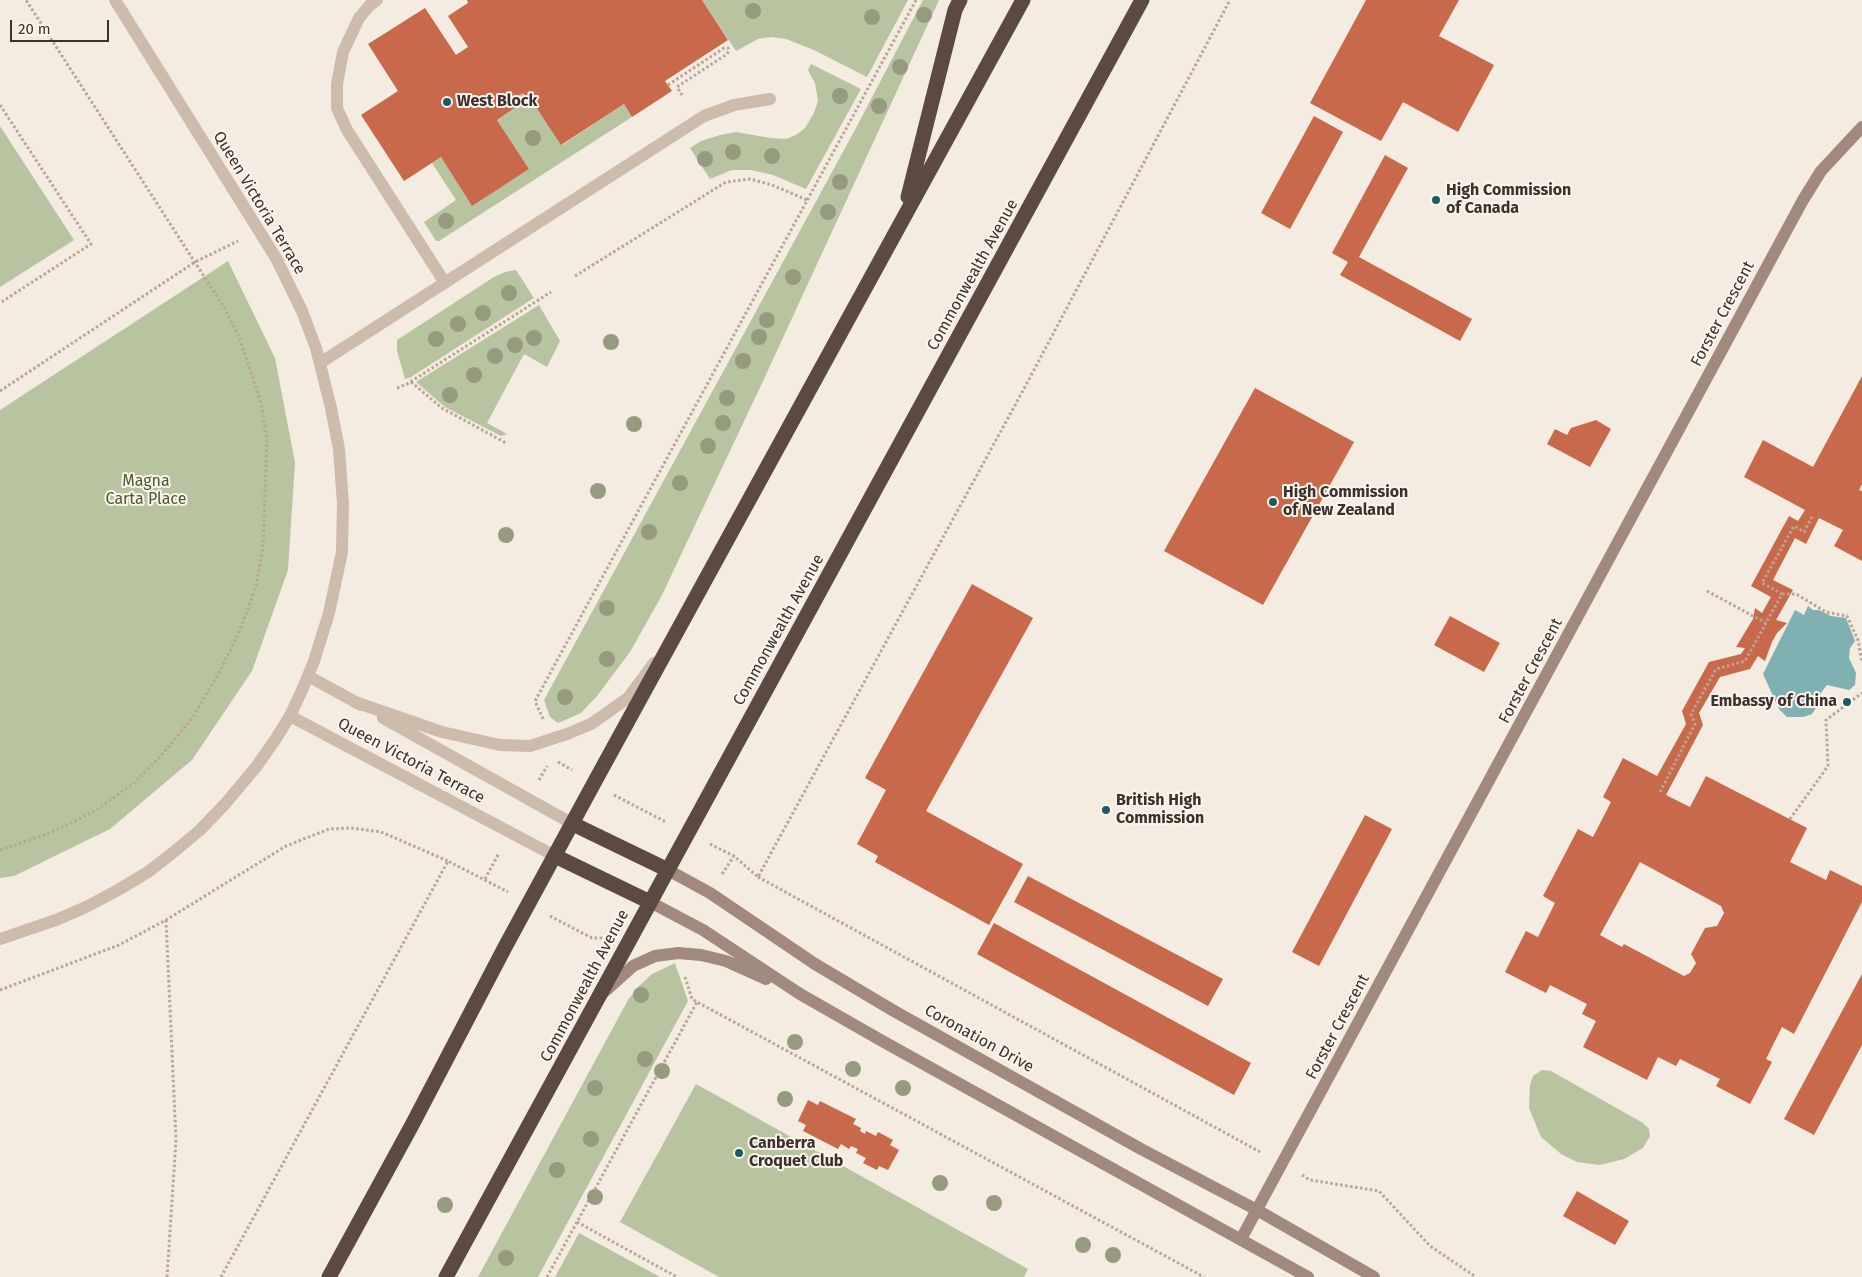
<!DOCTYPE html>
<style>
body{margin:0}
#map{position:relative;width:1862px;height:1277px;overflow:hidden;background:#f4ebe1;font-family:"Fira Sans",sans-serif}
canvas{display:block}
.scale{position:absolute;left:10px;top:20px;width:99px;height:22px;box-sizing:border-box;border:2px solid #3b302b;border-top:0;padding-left:6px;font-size:15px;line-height:18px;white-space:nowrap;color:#3b302b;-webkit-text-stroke:4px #fbf5ee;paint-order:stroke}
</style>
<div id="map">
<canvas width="1862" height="1277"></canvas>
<div class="scale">20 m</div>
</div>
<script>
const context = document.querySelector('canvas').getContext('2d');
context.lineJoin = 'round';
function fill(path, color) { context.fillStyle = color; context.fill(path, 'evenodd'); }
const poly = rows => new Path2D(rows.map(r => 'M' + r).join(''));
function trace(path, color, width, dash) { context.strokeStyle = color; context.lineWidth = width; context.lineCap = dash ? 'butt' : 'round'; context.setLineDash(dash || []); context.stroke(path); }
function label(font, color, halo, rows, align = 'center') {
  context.font = font + ' "Fira Sans",sans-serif'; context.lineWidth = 4; context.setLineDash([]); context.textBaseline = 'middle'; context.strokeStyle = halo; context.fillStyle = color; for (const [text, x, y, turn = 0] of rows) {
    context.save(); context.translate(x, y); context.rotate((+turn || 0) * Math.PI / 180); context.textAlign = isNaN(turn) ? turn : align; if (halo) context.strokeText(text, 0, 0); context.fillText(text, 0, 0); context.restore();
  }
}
const green = poly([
 [702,0,908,0,867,77,814,50,786,39,771,37,758,39,736,51],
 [923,0,939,0,763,381,662,595,630,652,597,696,581,713,558,723,550,717,544,700,856,128],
 [811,64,861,89,806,189,773,175,751,170,732,170,710,179,690,148,701,141,720,135,736,132,770,138,786,139,796,135,805,128,814,113,818,101,815,83,808,70],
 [523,93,527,99,530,98,562,145,624,104,632,117,439,241,436,241,424,222,456,200,432,163,441,157,472,205,529,169,497,120,516,107,511,100],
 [0,126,74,240,0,287],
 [228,261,275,358,295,463,288,570,252,671,192,760,110,829,14,876,0,878,0,410],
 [516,270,534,298,411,377,405,379,397,351,397,340,494,277,505,272],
 [539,305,560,341,547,367,524,354,487,423,507,434,501,436,445,407,416,382],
 [675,963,688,1001,538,1277,478,1277,628,1000,637,988,652,974],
 [1542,1070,1551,1071,1643,1123,1649,1129,1650,1136,1643,1148,1624,1159,1600,1165,1577,1162,1561,1154,1541,1137,1529,1108,1530,1085,1533,1076],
 [696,1084,1028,1269,1024,1277,719,1277,620,1222],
 [579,1233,660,1277,555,1277]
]);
const water = poly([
 [1808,606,1813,610,1819,610,1831,616,1846,618,1855,641,1850,648,1849,658,1856,673,1855,685,1849,690,1827,685,1820,694,1817,706,1812,714,1803,717,1787,717,1779,709,1763,674,1795,610,1804,615]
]);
const building = poly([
 [467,0,702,0,728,40,665,81,672,91,632,117,624,104,561,145,530,98,527,99,523,93,511,100,516,107,497,120,529,169,472,206,441,157,404,181,361,115,398,91,368,44,425,8,456,55,468,47,448,16,468,3],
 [1366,0,1459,0,1439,36,1494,65,1458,132,1403,102,1381,141,1310,103],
 [1314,116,1343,132,1290,229,1261,213],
 [1385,155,1408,168,1359,257,1472,319,1460,341,1340,275,1348,262,1332,253],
 [1862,376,1862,484,1859,490,1862,491,1862,561,1834,546,1843,530,1819,518,1806,544,1795,538,1773,580,1793,590,1776,620,1787,623,1777,633,1772,642,1765,661,1758,656,1750,669,1720,677,1699,713,1703,725,1666,795,1690,807,1706,776,1807,828,1790,862,1826,880,1830,870,1862,886,1862,902,1794,1034,1782,1027,1766,1059,1772,1062,1750,1104,1716,1086,1720,1079,1680,1059,1676,1066,1658,1057,1647,1080,1583,1047,1596,1021,1582,1014,1587,1004,1550,985,1546,993,1505,972,1526,931,1538,937,1555,903,1543,896,1578,829,1593,837,1611,802,1603,797,1623,758,1657,776,1686,724,1682,711,1709,662,1741,654,1745,648,1736,647,1753,619,1755,608,1762,613,1771,597,1751,586,1789,516,1798,521,1805,510,1744,477,1763,440,1813,467],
 [1640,862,1721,906,1724,913,1717,926,1705,928,1691,954,1696,963,1690,973,1684,976,1624,944,1622,947,1600,935],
 [1255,388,1354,442,1263,605,1164,551],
 [1596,420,1611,429,1590,467,1547,444,1555,429,1567,435,1571,428],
 [972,584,1033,618,926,811,1023,864,989,925,875,862,878,856,857,844,886,790,865,778],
 [1450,616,1500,643,1484,672,1434,645],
 [1365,815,1392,829,1319,966,1292,952],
 [1028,876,1223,979,1208,1006,1014,902],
 [994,923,1251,1063,1234,1095,977,954],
 [1862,974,1862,1045,1814,1135,1784,1119],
 [808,1100,818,1105,820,1101,856,1119,853,1124,861,1128,860,1131,865,1134,866,1131,876,1136,878,1132,893,1140,890,1145,899,1150,888,1170,879,1166,877,1170,863,1163,866,1158,856,1153,858,1149,851,1146,849,1149,841,1144,838,1149,803,1131,806,1125,798,1121],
 [1577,1191,1629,1221,1615,1245,1563,1216]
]);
const path = poly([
 [668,85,724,48,728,48,729,50,727,54,677,87,682,95],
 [0,105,91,244,0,303],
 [575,276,726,182,750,179,772,185,807,200],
 [411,382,442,408,506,443],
 [397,388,407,384,551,292],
 [0,391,195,262,238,241],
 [1707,591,1766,623],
 [1782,594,1796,594,1826,612,1847,616,1858,640,1862,662],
 [543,719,535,701,916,0],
 [558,762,572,770],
 [539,780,547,766],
 [1660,792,1695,724,1691,714,1716,669,1745,661,1782,594,1762,583,1794,526,1804,532,1813,515],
 [614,795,666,822],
 [1790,819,1828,766,1826,720,1862,693],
 [710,844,734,856,758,877,1026,385,1230,0],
 [0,850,50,833,95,811,134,783,160,757,193,717,221,669,239,632,256,587,263,546,267,440,261,403,251,372,239,337,225,309,26,0],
 [722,874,734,856],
 [758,877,1262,1153],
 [485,879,499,853],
 [550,916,592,938,604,938],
 [166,920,176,1140,167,1277],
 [685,977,692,999,697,1002,1204,1277],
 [0,990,119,945,166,920,286,846,329,829,351,828,381,832,448,861],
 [1302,1175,1310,1180,1379,1191,1430,1246,1476,1277],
 [577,1222,677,1277],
 [221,1277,448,861,508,892],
 [547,1277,697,1002]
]);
const lane = poly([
 [377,0,369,6,359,18,343,52,337,84,337,108,347,130,445,283]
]);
const street = poly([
 [320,363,704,116,734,105,770,99],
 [308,676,361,705],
 [355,702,442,732,500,745,530,746,567,734,591,724,628,698,654,663],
 [290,716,555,856],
 [383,718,573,824],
 [0,939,56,920,86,907,118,890,148,872,175,851,200,830,225,804,256,767,275,740,290,716,303,688,314,661,329,613,342,552,343,504,339,449,331,408,316,348,302,311,276,258,115,0]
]);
const secondary = poly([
 [668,870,710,893,815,964,894,1011,1141,1149,1257,1210,1374,1277],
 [650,902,703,930,800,994,884,1042,1308,1277],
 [603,993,633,966,655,956,678,953,701,955,726,961,766,979],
 [1241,1239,1803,200,1821,171,1862,127]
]);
const highway = poly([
 [908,197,955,10,960,0],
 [573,824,668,870],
 [555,856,650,902],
 [329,1277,412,1125,505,947,594,783,1023,0],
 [446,1277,1142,0]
]);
const trees = [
 [753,11],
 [924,15],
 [872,17],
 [900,67],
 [840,96],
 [879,106],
 [533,138],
 [733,152],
 [772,156],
 [705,159],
 [840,182],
 [828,212],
 [446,221],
 [793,277],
 [509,293],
 [483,313],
 [767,320],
 [458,324],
 [759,337],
 [534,338],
 [436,339],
 [611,342],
 [515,345],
 [495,356],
 [743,361],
 [474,375],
 [450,395],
 [727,398],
 [723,423],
 [634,424],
 [708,446],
 [680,483],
 [598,491],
 [649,532],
 [506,535],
 [607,608],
 [607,659],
 [565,697],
 [641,995],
 [795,1042],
 [645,1059],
 [853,1069],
 [662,1071],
 [595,1088],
 [903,1088],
 [785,1099],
 [591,1139],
 [557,1170],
 [940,1183],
 [595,1197],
 [994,1203],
 [445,1205],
 [1083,1245],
 [1113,1255],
 [506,1258]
];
const markers = [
 [447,102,5,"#1f5a5e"],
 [1436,200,5,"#1f5a5e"],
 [1273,502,5,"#1f5a5e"],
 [1847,702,5,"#1f5a5e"],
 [1106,810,5,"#1f5a5e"],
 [739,1153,5,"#1f5a5e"]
];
const poiNames = [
 ["West Block",457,102],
 ["High Commission",1446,191],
 ["of Canada",1446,209],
 ["High Commission",1283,493],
 ["of New Zealand",1283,511],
 ["Embassy of China",1837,702,"right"],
 ["British High",1116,801],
 ["Commission",1116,819],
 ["Canberra",749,1144],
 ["Croquet Club",749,1162]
];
const streetNames = [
 ["Queen Victoria Terrace",259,203,59],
 ["Commonwealth Avenue",973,275,-61],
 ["Forster Crescent",1723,314,-62],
 ["Commonwealth Avenue",779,630,-61],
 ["Forster Crescent",1531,671,-62],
 ["Queen Victoria Terrace",411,761,28],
 ["Commonwealth Avenue",585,986,-62],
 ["Forster Crescent",1338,1027,-62],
 ["Coronation Drive",979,1039,29]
];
const parkNames = [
 ["Magna",146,482],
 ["Carta Place",146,500]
];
fill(green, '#b8c4a0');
fill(water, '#7fb0b2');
fill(building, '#c8694b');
trace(path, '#b9a596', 3, [2.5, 2.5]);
trace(lane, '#cdbbac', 12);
trace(street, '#cdbbac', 12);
trace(secondary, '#a18a7d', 12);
trace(highway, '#5c4a42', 15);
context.fillStyle = '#969b7f';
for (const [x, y] of trees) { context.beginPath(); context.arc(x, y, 8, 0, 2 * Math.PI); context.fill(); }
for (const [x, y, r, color] of markers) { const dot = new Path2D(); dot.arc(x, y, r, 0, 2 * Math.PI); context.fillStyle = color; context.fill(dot); trace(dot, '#fbf5ee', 2); }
label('bold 16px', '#3b302b', '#fbf5ee', poiNames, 'left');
label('16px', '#3b302b', '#fbf5ee', streetNames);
label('16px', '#4a5a2e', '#fbf5ee', parkNames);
</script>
